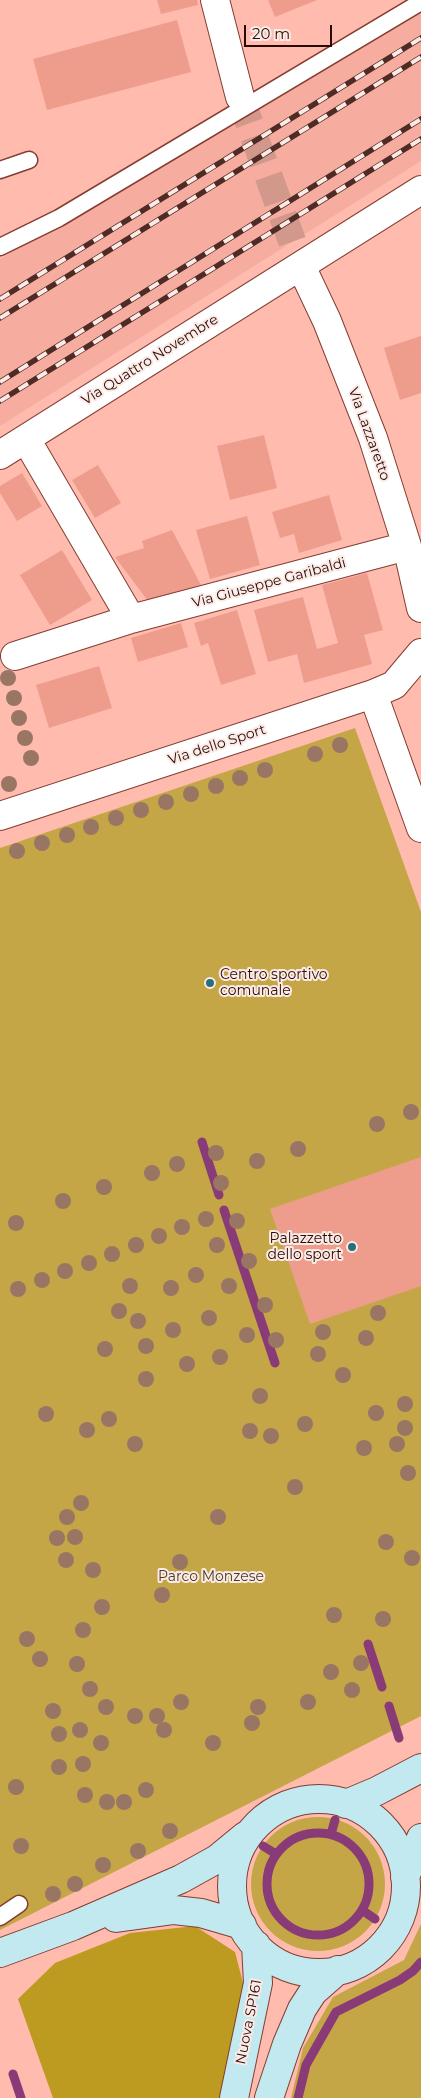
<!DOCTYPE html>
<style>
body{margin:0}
#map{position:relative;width:421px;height:2098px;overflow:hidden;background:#febbae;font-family:Montserrat,sans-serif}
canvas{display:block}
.scale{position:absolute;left:244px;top:25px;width:88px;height:22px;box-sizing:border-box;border:2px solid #280b06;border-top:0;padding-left:6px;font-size:15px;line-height:18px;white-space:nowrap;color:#280b06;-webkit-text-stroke:4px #fceae6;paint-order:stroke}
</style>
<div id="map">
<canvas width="421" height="2098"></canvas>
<div class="scale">20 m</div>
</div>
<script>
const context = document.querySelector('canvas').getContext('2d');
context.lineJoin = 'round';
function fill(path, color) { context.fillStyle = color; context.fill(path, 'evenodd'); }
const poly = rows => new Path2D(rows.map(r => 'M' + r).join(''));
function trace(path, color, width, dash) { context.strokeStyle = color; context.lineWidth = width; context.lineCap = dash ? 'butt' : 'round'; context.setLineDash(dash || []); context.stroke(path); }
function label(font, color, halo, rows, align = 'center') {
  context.font = font + ' Montserrat,sans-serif'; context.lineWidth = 4; context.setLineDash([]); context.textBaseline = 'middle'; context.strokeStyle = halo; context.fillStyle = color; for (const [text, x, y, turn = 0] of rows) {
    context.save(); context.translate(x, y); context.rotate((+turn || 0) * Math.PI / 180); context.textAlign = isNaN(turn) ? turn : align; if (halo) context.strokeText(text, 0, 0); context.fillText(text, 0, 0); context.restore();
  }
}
const built = poly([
 [421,9,421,161,0,426,0,259]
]);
const green = poly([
 [355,728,421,912,421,1716,0,1930,0,848],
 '251 1884a67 67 0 1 1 134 0a67 67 0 1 1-134 0Z',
 [421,1924,421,2098,291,2098,303,2048,333,1997,404,1960]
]);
const forest = poly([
 [195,1926,235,1952,243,1983,239,2037,219,2098,53,2098,18,1999,55,1963,130,1933]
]);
const stream = poly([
 [202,1142,219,1195],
 [224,1210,275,1363],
 [368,1644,382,1687],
 [389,1706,399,1738],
 '267 1884a51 51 0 1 1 102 0a51 51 0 1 1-102 0Z',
 [331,1834,335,1820],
 [263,1846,276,1854],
 [362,1910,375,1919],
 [13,2074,21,2098],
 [298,2098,306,2065,336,2012,400,1980,413,1971,421,1962]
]);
const building = poly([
 [157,0,197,0,198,5,161,14],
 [268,0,317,0,275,17],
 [177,20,191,72,47,110,33,59],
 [421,336,421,393,400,400,384,348],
 [264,435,277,488,230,500,217,446],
 [98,465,121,503,95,518,72,480],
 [22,473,42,506,17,521,0,493,0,486],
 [329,495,342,540,299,553,294,534,280,538,272,512],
 [247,516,260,565,210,579,196,530],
 [172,530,201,585,148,601,115,557,144,548,142,541],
 [62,550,92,600,50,625,20,575],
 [367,573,383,630,364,635,372,664,304,683,297,654,268,662,254,610,303,597,317,649,338,643,322,585],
 [237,610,256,674,221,685,208,643,201,646,194,623],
 [181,623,188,647,138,662,131,638],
 [99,666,112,708,49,728,36,685],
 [421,1157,421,1286,310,1324,270,1209]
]);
const streetTunnel = poly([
 [240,97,301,266]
]);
const lane = poly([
 [0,170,29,160],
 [0,247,59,218,421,2],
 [0,1917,19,1904]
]);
const street = poly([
 [215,0,240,97],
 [301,266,327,321,373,438,407,546,421,608],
 [26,439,131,619,407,546],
 [0,455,421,190],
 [15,656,131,619],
 [373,694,421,828],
 [0,816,373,694,394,685,421,653]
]);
const secondary = poly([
 '232 1886a87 87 0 1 1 174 0a87 87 0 1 1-174 0Z',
 [346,1804,377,1791,421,1768],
 [405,1877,421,1838],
 [116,1918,174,1910,201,1913,242,1925],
 [0,1953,73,1926,181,1879,217,1859,245,1836],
 [234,2098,258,1983,256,1945],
 [269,2098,287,2044,302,2009,313,1992,338,1970]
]);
const rail = poly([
 [0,299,421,38],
 [0,318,421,57],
 [0,382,421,119],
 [0,401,421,139]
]);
const trees = [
 [8,678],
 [14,698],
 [19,718],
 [25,738],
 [340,745],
 [315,754],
 [31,758],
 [265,770],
 [240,778],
 [9,784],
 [216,786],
 [191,794],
 [166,802],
 [141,810],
 [116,818],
 [91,827],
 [67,835],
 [42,843],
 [17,851],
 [411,1112],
 [377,1124],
 [298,1149],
 [216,1153],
 [257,1161],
 [177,1164],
 [152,1173],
 [221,1183],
 [104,1187],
 [63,1201],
 [206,1219],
 [237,1221],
 [16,1223],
 [182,1227],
 [159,1236],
 [136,1245],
 [217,1245],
 [112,1254],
 [249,1261],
 [89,1263],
 [65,1271],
 [196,1275],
 [42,1280],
 [130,1286],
 [229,1286],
 [171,1288],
 [18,1289],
 [265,1305],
 [119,1311],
 [378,1313],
 [209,1318],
 [138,1321],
 [173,1330],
 [323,1332],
 [247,1335],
 [366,1338],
 [276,1340],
 [146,1346],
 [105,1349],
 [318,1354],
 [220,1357],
 [187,1364],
 [343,1375],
 [146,1379],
 [260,1396],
 [405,1404],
 [376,1413],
 [46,1414],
 [109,1419],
 [305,1424],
 [405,1428],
 [87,1430],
 [250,1431],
 [271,1436],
 [135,1444],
 [397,1444],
 [364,1448],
 [408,1473],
 [295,1487],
 [81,1503],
 [67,1517],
 [218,1517],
 [75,1537],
 [57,1538],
 [386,1542],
 [412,1558],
 [66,1560],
 [180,1562],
 [93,1570],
 [162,1595],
 [102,1607],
 [334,1615],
 [383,1619],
 [83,1630],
 [27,1639],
 [40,1659],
 [361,1663],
 [77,1664],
 [331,1672],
 [90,1689],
 [352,1690],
 [181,1702],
 [308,1702],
 [106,1707],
 [258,1707],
 [53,1711],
 [135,1716],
 [157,1716],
 [252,1723],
 [80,1730],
 [164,1730],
 [59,1734],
 [101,1743],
 [213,1743],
 [83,1764],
 [59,1767],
 [16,1787],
 [146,1790],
 [85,1795],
 [107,1802],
 [124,1802],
 [170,1831],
 [21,1846],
 [138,1851],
 [103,1865],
 [75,1884],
 [53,1894]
];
const markers = [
 [210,983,5,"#286f7c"],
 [352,1247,5,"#286f7c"]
];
const streetNames = [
 ["Via Quattro Novembre",150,360,-32],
 ["Via Lazzaretto",369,434,70],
 ["Via Giuseppe Garibaldi",269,583,-15],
 ["Via dello Sport",217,745,-18],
 ["Nuova SP161",249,2022,-79]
];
const poiNames = [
 ["Centro sportivo",220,975],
 ["comunale",220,991],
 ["Palazzetto",342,1239,"right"],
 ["dello sport",342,1255,"right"]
];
const parkNames = [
 ["Parco Monzese",211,1577]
];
fill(built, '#f6ad9f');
fill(green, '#c5a646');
fill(forest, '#bd9a20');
trace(stream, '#893b78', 9);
fill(building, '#ee9d8d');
trace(streetTunnel, '#d3988c', 28, [28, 14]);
trace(lane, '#843d30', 19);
trace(street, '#843d30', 30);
trace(secondary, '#843d30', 30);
trace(lane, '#fff', 16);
trace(street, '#fff', 28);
trace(secondary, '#c2e9f0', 28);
trace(rail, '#4f2b25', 5.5);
trace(rail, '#fceae6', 4, [11]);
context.fillStyle = '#997663';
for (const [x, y] of trees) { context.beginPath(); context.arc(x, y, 8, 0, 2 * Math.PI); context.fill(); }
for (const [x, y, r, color] of markers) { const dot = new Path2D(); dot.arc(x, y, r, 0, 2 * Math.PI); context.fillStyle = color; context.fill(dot); trace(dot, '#fceae6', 2); }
label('14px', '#280b06', '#fceae6', streetNames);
label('14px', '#280b06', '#fceae6', poiNames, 'left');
label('14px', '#463e26', '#fceae6', parkNames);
</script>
